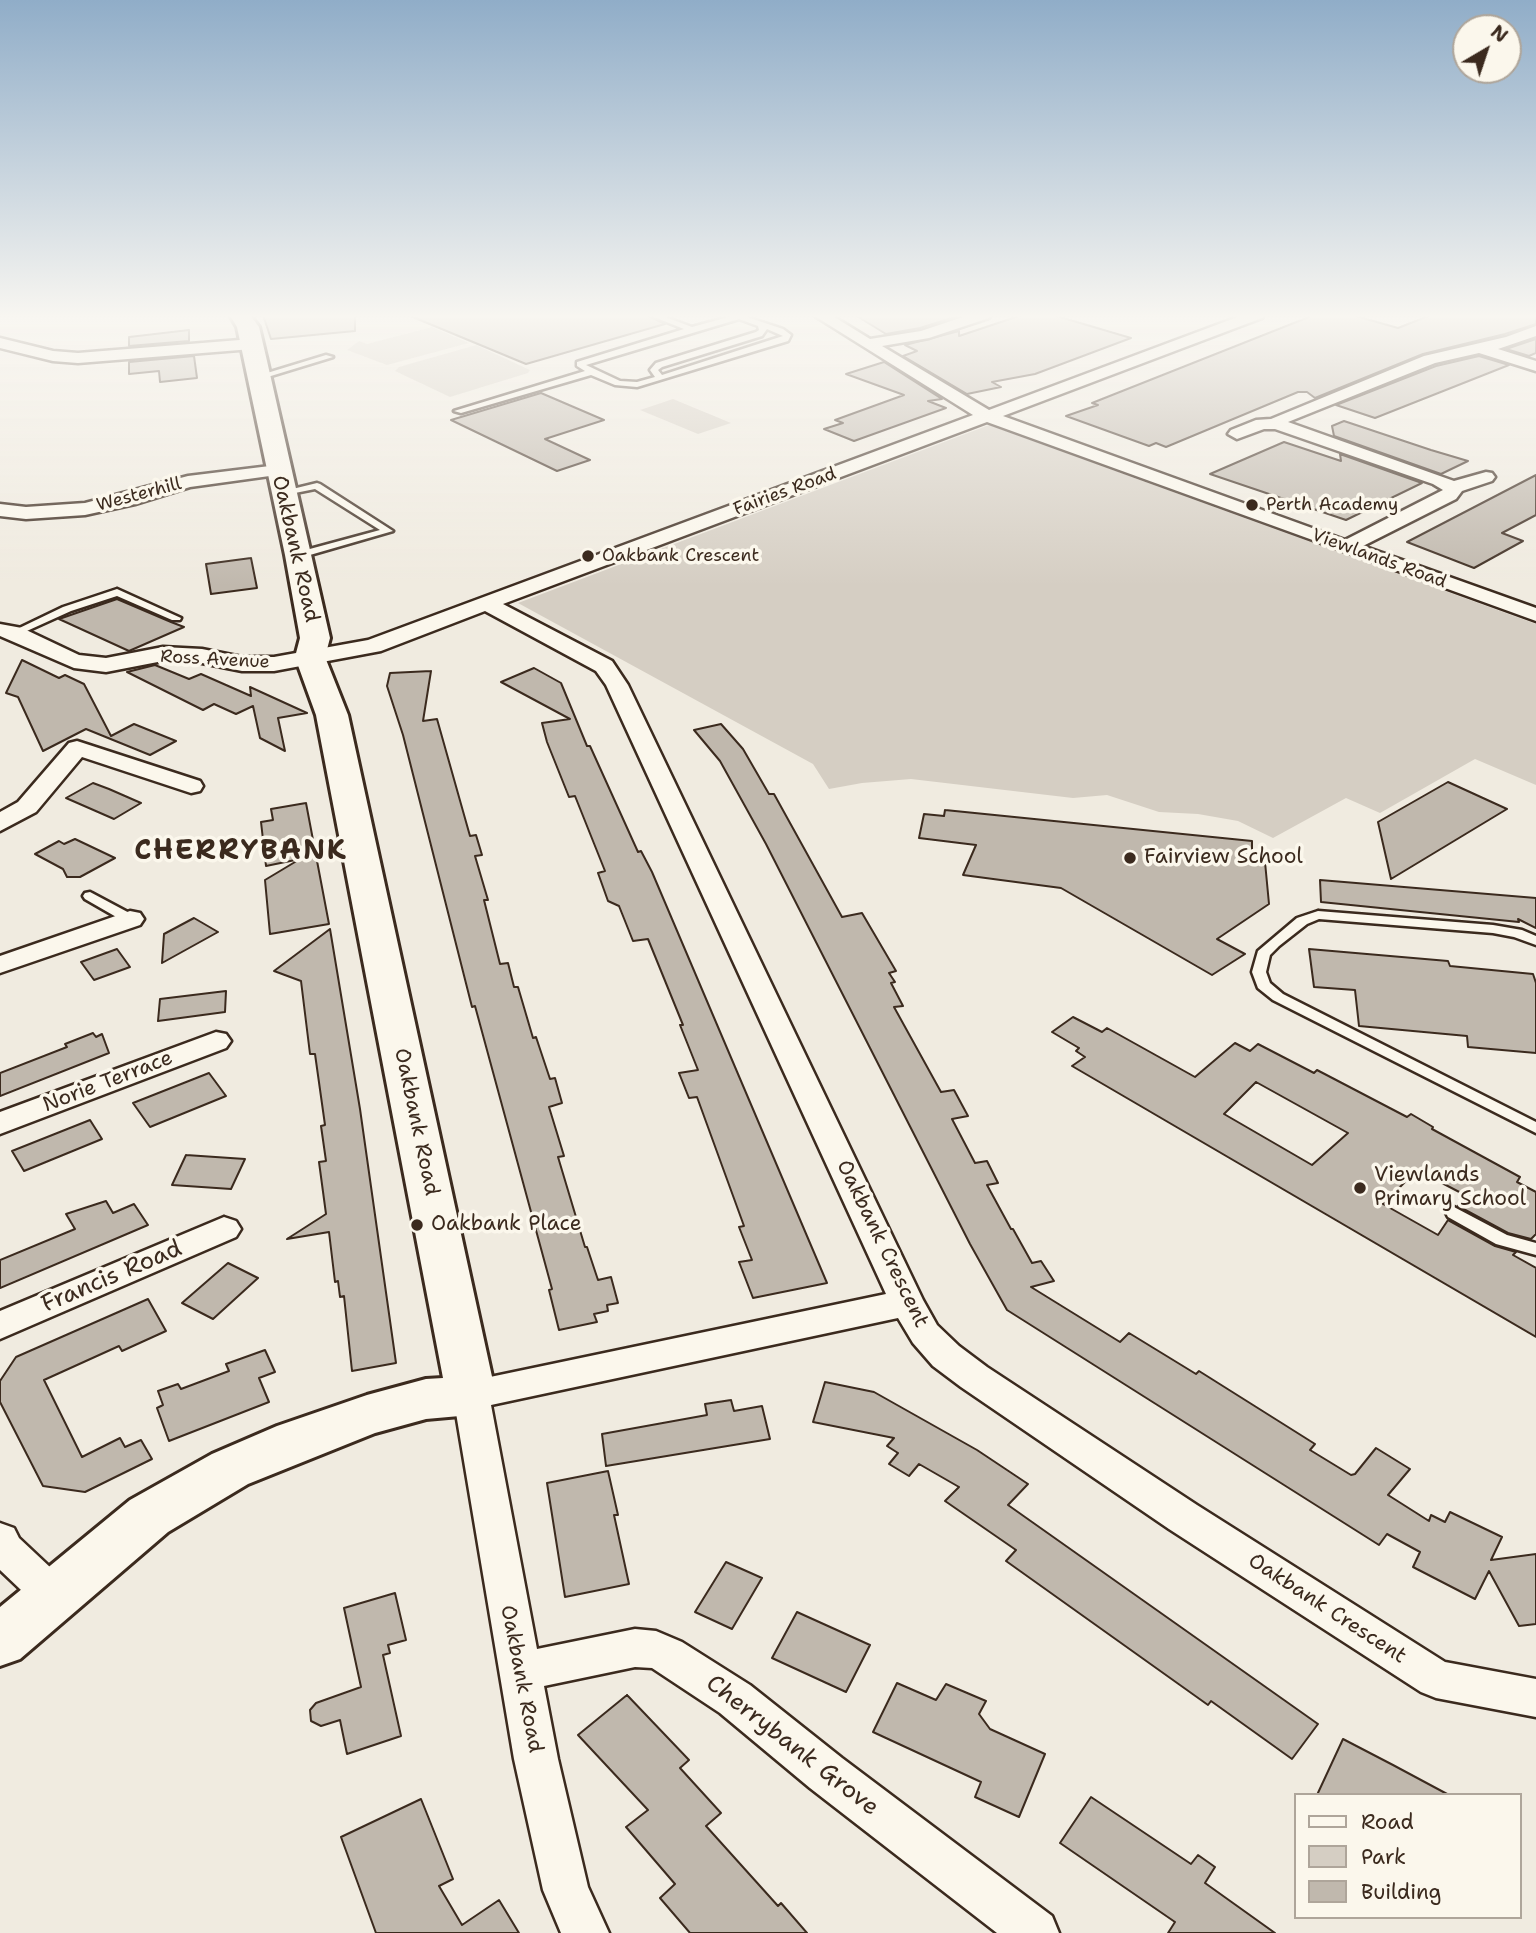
<!DOCTYPE html>
<style>
body{margin:0}
#map{position:relative;width:1536px;height:1933px;overflow:hidden;background:#f0ebe0;font-family:"Shantell Sans",sans-serif}
canvas{display:block}
.legend{position:absolute;left:1294px;top:1793px;width:228px;height:126px;box-sizing:border-box;background:#fbf7ec;border:2px solid #aea59a;margin:0;padding:9px 12px;list-style:none;font-size:21px;color:#3b2a1e}
.legend li{display:flex;align-items:center;gap:14px;height:35px}
.legend b{width:35px;border:2px solid #aea59a}
.north{position:absolute;left:1452px;top:14px;width:70px;height:70px;box-sizing:border-box;background:#fbf7ec;border:2px solid #aea59a;border-radius:50%;rotate:39deg;font-size:19px;font-weight:700;line-height:28px;text-align:center;color:#3b2a1e}
.north::after{content:'';display:block;margin:auto;width:24px;height:32px;background:#3b2a1e;clip-path:polygon(50% 0,100% 100%,50% 72%,0 100%)}
</style>
<div id="map">
<canvas width="1536" height="1933"></canvas>
<ul class="legend">
<li><b style="height:9px;background:#fbf7ec"></b>Road</li>
<li><b style="height:19px;background:#d5cec3"></b>Park</li>
<li><b style="height:19px;background:#c0b8ad"></b>Building</li>
</ul>
<div class="north">N</div>
</div>
<script>
const context = document.querySelector('canvas').getContext('2d');
context.lineJoin = 'round';
function fill(path, color) { context.fillStyle = color; context.fill(path, 'evenodd'); }
const poly = rows => new Path2D(rows.map(r => 'M' + r).join(''));
function trace(path, color, width, dash) { context.strokeStyle = color; context.lineWidth = width; context.lineCap = dash ? 'butt' : 'round'; context.setLineDash(dash || []); context.stroke(path); }
function label(font, color, halo, rows, align = 'center') {
  context.font = font + ' "Shantell Sans",sans-serif'; context.lineWidth = 7; context.setLineDash([]); context.textBaseline = 'middle'; context.strokeStyle = halo; context.fillStyle = color; for (const [text, x, y, turn = 0] of rows) {
    context.save(); context.translate(x, y); context.rotate((+turn || 0) * Math.PI / 180); context.textAlign = isNaN(turn) ? turn : align; if (halo) context.strokeText(text, 0, 0); context.fillText(text, 0, 0); context.restore();
  }
}
const green = poly([
 [432,327,469,343,387,365,347,350,359,341,367,344],
 [476,345,530,370,528,373,450,397,395,371,399,367],
 [673,399,731,423,698,434,640,410],
 [989,425,1536,624,1536,785,1475,759,1380,813,1346,798,1273,838,1238,821,1198,814,1159,812,1107,795,1073,798,911,779,862,783,829,789,813,764,518,603]
]);
const building = poly([
 [263,315,355,315,355,331,271,339,263,315],
 [408,315,647,315,665,324,526,364,408,315],
 [855,315,958,315,958,316,920,328,886,334,855,315],
 [1022,315,1053,315,1131,338,1035,374,992,382,1001,387,967,394,903,356,917,351,905,345,959,331,959,336,1022,315],
 [1314,315,1352,315,1398,328,1431,315,1536,315,1536,324,1505,334,1423,354,1315,398,1307,392,1298,392,1166,447,1156,443,1149,446,1066,416,1098,405,1092,403,1314,315],
 [189,330,189,341,129,346,129,337,189,330],
 [1536,339,1536,353,1529,356,1506,349,1536,339],
 [194,356,197,378,160,382,159,371,129,374,129,362,194,356],
 [1479,356,1509,365,1375,418,1336,405,1436,366,1479,356],
 [884,362,942,399,928,401,946,408,854,441,824,429,843,423,835,420,904,395,846,374,884,362],
 [541,393,604,420,545,439,590,460,557,471,451,420,541,393],
 [1344,421,1431,450,1468,461,1441,474,1334,436,1332,426,1344,421],
 [1284,442,1341,461,1340,454,1422,483,1346,520,1210,474,1284,442],
 [1536,475,1536,515,1502,533,1523,541,1474,568,1407,542,1536,475],
 [251,558,257,588,211,594,206,564,251,558],
 [117,599,171,622,184,627,129,651,59,619,117,599],
 [22,660,59,678,65,675,84,684,111,736,134,724,176,741,150,755,86,729,43,751,18,697,6,693,22,660],
 [155,665,189,679,201,674,251,696,250,687,307,713,278,718,285,751,260,738,253,706,236,714,214,704,203,710,127,672,155,665],
 [534,668,561,683,587,746,590,746,638,852,641,851,652,872,827,1283,753,1298,739,1262,752,1260,739,1227,744,1226,697,1097,689,1098,679,1073,698,1070,680,1025,683,1025,648,939,633,941,619,906,608,901,598,873,605,871,575,796,569,797,547,742,542,723,570,719,501,682,534,668],
 [431,671,423,721,437,719,470,836,476,835,482,855,475,856,488,900,484,900,500,964,508,963,514,987,518,987,533,1038,536,1037,550,1079,555,1078,562,1103,549,1107,564,1156,558,1157,585,1247,587,1247,598,1280,611,1277,618,1303,607,1305,608,1311,594,1314,597,1322,559,1330,549,1290,552,1289,475,1006,472,1007,403,735,387,686,390,673,431,671],
 [721,724,743,749,769,794,774,794,842,917,862,913,896,971,889,973,895,982,891,983,903,1006,894,1007,941,1092,954,1090,968,1116,952,1119,975,1163,987,1161,998,1183,987,1185,1011,1229,1013,1229,1032,1263,1041,1261,1054,1281,1031,1287,1120,1342,1129,1333,1196,1374,1199,1371,1315,1444,1310,1450,1351,1475,1355,1474,1376,1448,1410,1469,1388,1495,1429,1521,1431,1515,1445,1522,1450,1512,1502,1537,1491,1560,1536,1554,1536,1624,1519,1626,1489,1571,1475,1599,1413,1567,1420,1552,1387,1534,1379,1545,1007,1310,970,1244,766,844,720,761,694,730,721,724],
 [1448,782,1507,809,1391,879,1378,822,1448,782],
 [93,783,109,789,141,803,114,819,66,798,93,783],
 [306,803,329,924,270,934,265,880,300,859,266,866,261,822,273,820,271,809,306,803],
 [945,810,1252,841,1252,860,1265,862,1269,904,1217,939,1245,954,1212,975,1061,888,963,875,976,845,919,838,924,814,944,816,945,810],
 [75,839,115,858,80,877,67,877,63,869,35,854,59,841,64,844,75,839],
 [1320,880,1536,898,1536,928,1518,919,1519,922,1321,902,1320,880],
 [194,918,218,932,162,963,164,934,194,918],
 [330,929,360,1109,396,1363,352,1371,344,1296,340,1297,338,1281,335,1282,329,1232,287,1239,326,1214,319,1162,326,1161,321,1126,325,1125,315,1054,310,1054,301,981,274,971,330,929],
 [117,949,130,967,94,980,81,962,117,949],
 [1309,949,1448,961,1450,966,1533,974,1536,983,1536,1053,1468,1047,1467,1036,1359,1026,1355,990,1314,987,1309,949],
 [226,991,225,1012,158,1021,160,999,226,991],
 [1073,1017,1102,1032,1107,1028,1195,1077,1235,1043,1250,1051,1258,1044,1314,1073,1317,1070,1407,1117,1411,1114,1433,1127,1432,1129,1520,1177,1517,1182,1536,1192,1536,1234,1531,1239,1508,1233,1458,1206,1465,1195,1417,1170,1383,1204,1438,1235,1448,1220,1495,1246,1516,1252,1513,1255,1536,1268,1536,1337,1072,1066,1085,1057,1076,1051,1079,1048,1052,1032,1073,1017],
 [1256,1082,1348,1133,1312,1165,1224,1114,1256,1082],
 [93,1033,96,1037,102,1034,109,1053,0,1096,0,1073,67,1047,65,1044,93,1033],
 [209,1073,226,1096,150,1127,133,1103,209,1073],
 [90,1120,102,1139,24,1171,12,1151,90,1120],
 [186,1155,245,1159,231,1189,172,1185,186,1155],
 [106,1201,113,1213,134,1204,148,1225,0,1288,0,1260,75,1229,66,1214,106,1201],
 [228,1263,258,1278,213,1319,182,1303,228,1263],
 [148,1299,166,1331,122,1351,119,1346,44,1380,82,1457,120,1438,125,1447,141,1440,152,1459,85,1492,43,1486,0,1402,0,1381,16,1357,148,1299],
 [265,1350,275,1372,259,1378,269,1402,169,1441,157,1408,163,1405,158,1391,178,1384,181,1389,229,1371,226,1364,265,1350],
 [825,1382,874,1392,977,1450,1028,1484,1008,1505,1318,1724,1292,1759,1211,1701,1208,1705,1006,1561,1016,1550,945,1501,959,1487,919,1464,909,1476,889,1464,898,1453,887,1446,894,1438,813,1422,825,1382],
 [731,1400,734,1411,762,1406,770,1439,606,1466,602,1434,707,1415,705,1404,731,1400],
 [608,1471,618,1515,614,1515,629,1584,565,1597,547,1483,608,1471],
 [726,1562,762,1578,732,1629,695,1612,726,1562],
 [395,1593,406,1640,388,1645,390,1653,383,1655,401,1736,347,1754,340,1720,321,1726,311,1721,310,1710,316,1703,361,1687,344,1608,395,1593],
 [797,1612,870,1645,846,1692,772,1658,797,1612],
 [897,1683,936,1700,946,1684,986,1701,979,1714,990,1729,1045,1754,1019,1817,975,1797,981,1782,873,1732,897,1683],
 [627,1695,689,1760,680,1768,721,1813,706,1826,778,1906,781,1903,807,1933,690,1933,660,1898,675,1884,626,1827,648,1810,578,1735,627,1695],
 [1343,1739,1393,1765,1449,1795,1317,1795,1343,1739],
 [1091,1797,1191,1864,1198,1855,1215,1867,1205,1883,1275,1933,1168,1933,1175,1922,1060,1843,1091,1797],
 [421,1799,453,1879,439,1886,462,1925,499,1900,519,1933,376,1933,341,1837,421,1799]
]);
const lane = poly([
 [649,315,660,315,692,327,736,315,749,315,747,317,783,329,791,335,788,341,637,387,615,385,591,375,461,413,454,411,585,371,577,366,577,362,684,329,649,315],
 [739,319,758,326,759,330,756,332,656,363,650,370,655,377,637,382,620,381,586,365,739,319],
 [767,329,783,336,662,375,658,370,662,367,762,336,767,329],
 [326,355,333,357,261,379,254,377,326,355],
 [317,483,320,484,393,531,303,557,295,557,295,553,380,530,315,489,285,495,280,492,317,483],
 [117,589,181,618,180,620,172,620,117,596,71,611,18,635,14,636,9,633,63,607,117,589],
 [90,892,135,916,137,919,130,923,125,922,85,899,83,896,85,893,90,892],
 [1318,911,1493,925,1522,930,1536,936,1536,945,1514,937,1493,933,1319,919,1307,924,1279,946,1270,955,1266,972,1270,983,1283,994,1536,1122,1536,1133,1273,1000,1258,988,1252,972,1258,951,1297,918,1318,911],
 [1454,1207,1507,1235,1536,1243,1536,1255,1496,1244,1448,1217,1446,1213,1448,1209,1454,1207]
]);
const street = poly([
 [813,315,831,315,870,339,921,331,969,315,991,315,989,318,929,338,882,346,989,410,1243,315,1264,315,1262,318,1003,416,1345,540,1443,490,1433,484,1275,429,1264,429,1237,439,1228,434,1231,430,1256,420,1271,419,1424,356,1506,337,1536,326,1536,336,1498,349,1536,361,1536,371,1479,353,1435,363,1288,422,1454,481,1486,472,1492,473,1495,477,1492,481,1462,491,1456,499,1363,546,1536,608,1536,621,987,422,503,604,612,661,628,685,923,1300,937,1325,959,1346,987,1367,1197,1505,1445,1662,1536,1679,1536,1717,1436,1698,1421,1692,1169,1529,961,1387,933,1366,913,1343,898,1318,491,1405,537,1649,635,1629,656,1631,682,1642,750,1685,842,1758,1052,1916,1059,1933,997,1933,810,1788,720,1713,652,1668,635,1667,544,1686,558,1759,588,1887,609,1933,561,1933,543,1890,514,1759,453,1395,458,1385,471,1381,886,1294,606,685,596,671,485,611,381,651,274,671,242,671,202,663,163,661,106,672,74,668,0,636,0,624,22,628,79,655,106,658,163,647,202,649,242,657,274,657,368,640,973,415,813,315],
 [0,338,53,351,78,353,252,339,260,344,252,349,78,363,53,361,0,348,0,338],
 [278,465,287,470,284,474,190,487,135,504,85,515,26,519,0,516,0,504,26,507,85,503,188,476,278,465],
 [77,741,200,781,203,786,200,791,191,793,82,757,36,812,0,831,0,812,18,802,69,743,77,741],
 [130,911,140,913,144,919,140,925,0,973,0,956,130,911],
 [216,1032,226,1034,231,1041,226,1048,0,1134,0,1112,216,1032],
 [224,1217,236,1221,241,1229,236,1237,0,1339,0,1311,224,1217],
 [0,1523,14,1528,19,1538,68,1584,74,1596,68,1608,54,1614,40,1608,0,1570,0,1523]
]);
const secondary = poly([
 [230,315,250,315,259,327,267,361,330,638,325,657,348,715,496,1395,489,1409,471,1415,426,1419,375,1433,248,1484,168,1532,20,1659,0,1666,0,1607,130,1500,212,1454,277,1426,367,1395,426,1379,443,1378,316,715,295,657,300,638,285,555,237,327,230,315]
]);
const markers = [
 [1252,505,7,"#3b2a1e"],
 [588,556,7,"#3b2a1e"],
 [1130,858,7,"#3b2a1e"],
 [1360,1188,7,"#3b2a1e"],
 [417,1225,7,"#3b2a1e"]
];
const farStreetnames = [
 ["Fairies Road",785,492,-20],
 ["Westerhill",139,495,-15],
 ["Viewlands Road",1379,559,20],
 ["Ross Avenue",215,660,3]
];
const farPoinames = [
 ["Perth Academy",1266,505],
 ["Oakbank Crescent",602,556]
];
const streetNames = [
 ["Oakbank Road",295,549,77],
 ["Norie Terrace",108,1082,-21],
 ["Oakbank Road",416,1122,78],
 ["Oakbank Crescent",882,1244,64],
 ["Oakbank Crescent",1327,1609,33],
 ["Oakbank Road",521,1679,79]
];
const poiNames = [
 ["Fairview School",1144,858],
 ["Viewlands",1374,1176],
 ["Primary School",1374,1200],
 ["Oakbank Place",431,1225]
];
const nearStreetnames = [
 ["Francis Road",112,1277,-23],
 ["Cherrybank Grove",792,1746,38]
];
const districtNames = [
 ["CHERRYBANK",241,852]
];
fill(green, '#d5cec3');
fill(building, '#c0b8ad');
trace(building, '#3b2a1e', 2);
trace(lane, '#3b2a1e', 5);
trace(street, '#3b2a1e', 5);
trace(secondary, '#3b2a1e', 6);
fill(lane, '#fbf7ec');
fill(street, '#fbf7ec');
fill(secondary, '#fbf7ec');
const sky = context.createLinearGradient(0, 0, 0, 586);
sky.addColorStop(0, '#90adc8');
sky.addColorStop(0.54, '#f8f6f1');
sky.addColorStop(1, '#f8f6f100');
context.fillStyle = sky;
context.fillRect(0, 0, 1536, 586);
for (const [x, y, r, color] of markers) { const dot = new Path2D(); dot.arc(x, y, r, 0, 2 * Math.PI); context.fillStyle = color; context.fill(dot); trace(dot, '#fbf7ec', 2.5); }
label('18px', '#3b2a1e', '#fbf7ec', farStreetnames);
label('18px', '#3b2a1e', '#fbf7ec', farPoinames, 'left');
label('21px', '#3b2a1e', '#fbf7ec', streetNames);
label('21px', '#3b2a1e', '#fbf7ec', poiNames, 'left');
label('24px', '#3b2a1e', '#fbf7ec', nearStreetnames);
context.letterSpacing = '2px';
label('bold 28px', '#3b2a1e', '#fbf7ec', districtNames);
context.letterSpacing = '0px';
</script>
